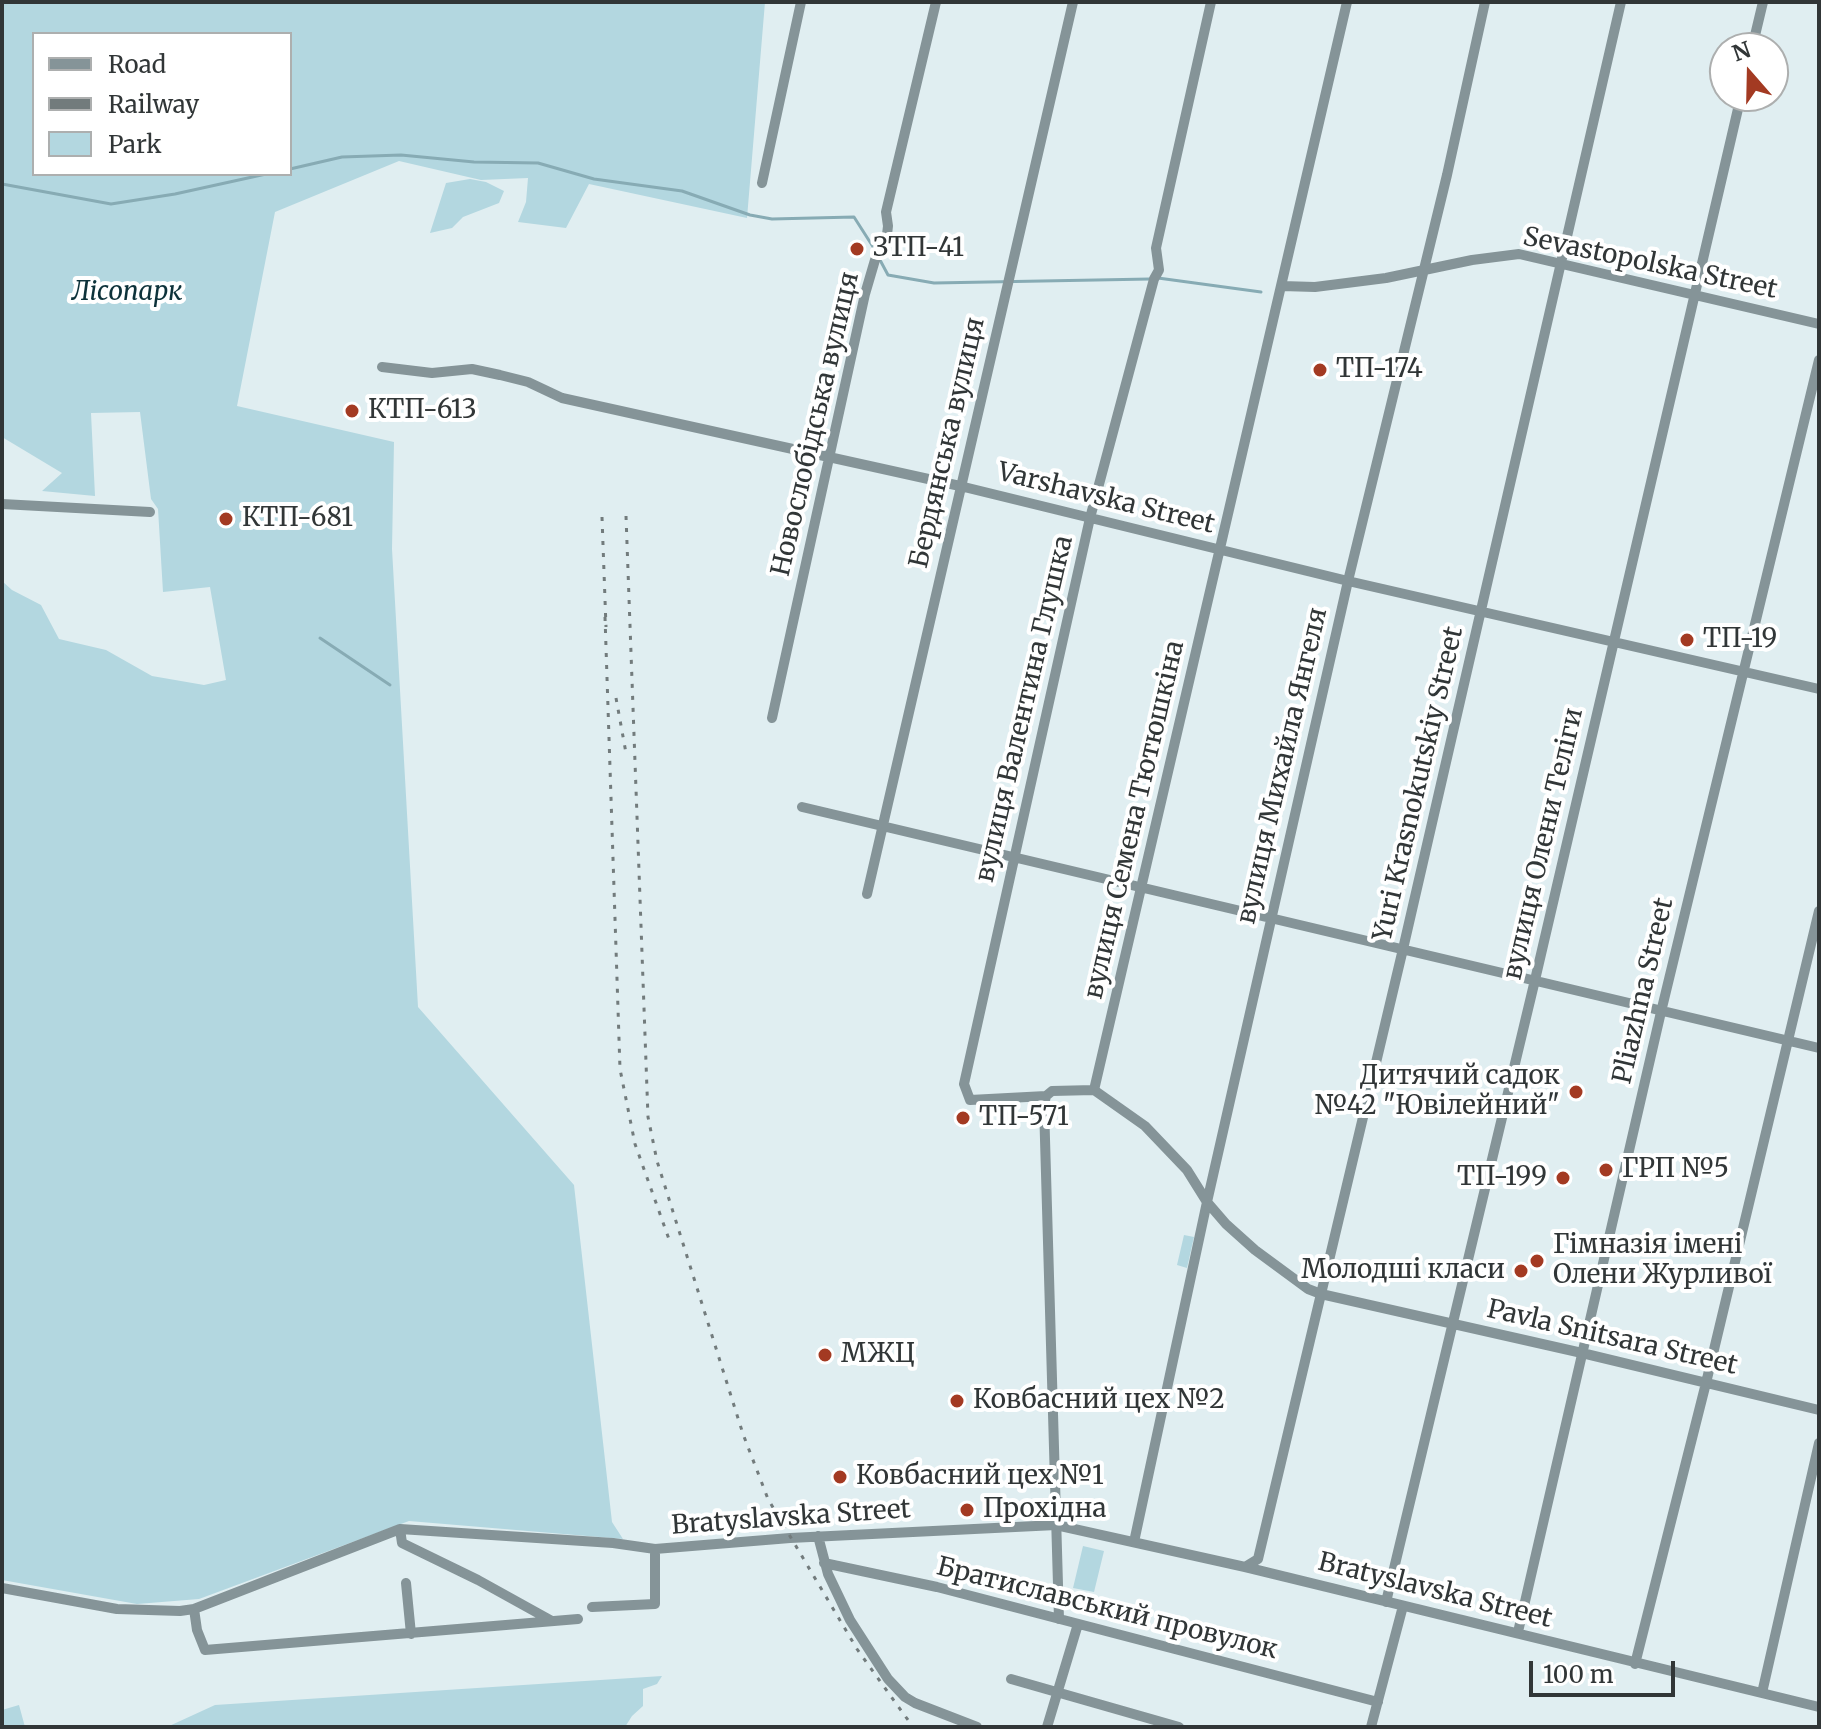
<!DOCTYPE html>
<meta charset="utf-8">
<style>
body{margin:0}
#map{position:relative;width:1821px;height:1729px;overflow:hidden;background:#e0eef1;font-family:Merriweather,serif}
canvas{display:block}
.frame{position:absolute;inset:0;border:4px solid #313637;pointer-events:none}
.legend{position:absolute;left:32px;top:32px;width:260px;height:144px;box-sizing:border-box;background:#fff;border:2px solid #adafaf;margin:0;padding:10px 14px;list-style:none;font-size:24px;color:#313637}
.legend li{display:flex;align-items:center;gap:16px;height:40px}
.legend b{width:40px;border:2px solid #adafaf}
.north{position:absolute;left:1709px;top:32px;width:80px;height:80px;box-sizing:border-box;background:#fff;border:2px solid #adafaf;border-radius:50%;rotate:340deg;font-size:22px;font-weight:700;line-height:32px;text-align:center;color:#313637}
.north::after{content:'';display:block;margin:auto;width:28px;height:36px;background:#a33a22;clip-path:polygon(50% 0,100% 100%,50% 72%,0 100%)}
.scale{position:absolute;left:1529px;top:1661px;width:146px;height:36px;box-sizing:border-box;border:4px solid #313637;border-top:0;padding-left:10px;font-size:24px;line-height:28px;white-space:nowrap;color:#313637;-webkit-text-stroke:6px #fff;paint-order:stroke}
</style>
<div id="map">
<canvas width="1821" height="1729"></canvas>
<div class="frame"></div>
<ul class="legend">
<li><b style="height:10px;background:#859498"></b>Road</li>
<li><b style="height:10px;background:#727b7c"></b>Railway</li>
<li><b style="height:22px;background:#b3d7e0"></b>Park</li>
</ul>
<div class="north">N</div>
<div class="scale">100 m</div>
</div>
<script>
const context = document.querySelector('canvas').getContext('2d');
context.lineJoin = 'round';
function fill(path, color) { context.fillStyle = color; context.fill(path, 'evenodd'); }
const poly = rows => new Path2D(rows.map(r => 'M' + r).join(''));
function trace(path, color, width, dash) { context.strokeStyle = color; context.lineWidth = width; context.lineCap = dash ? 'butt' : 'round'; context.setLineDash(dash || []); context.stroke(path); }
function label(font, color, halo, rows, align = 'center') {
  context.font = font + ' Merriweather,serif'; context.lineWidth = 8; context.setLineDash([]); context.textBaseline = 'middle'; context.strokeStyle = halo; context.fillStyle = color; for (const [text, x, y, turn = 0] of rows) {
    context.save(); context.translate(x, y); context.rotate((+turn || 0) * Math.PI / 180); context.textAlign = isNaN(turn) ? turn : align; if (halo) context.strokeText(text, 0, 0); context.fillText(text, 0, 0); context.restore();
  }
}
const green = poly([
 [2,2,765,2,747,218,589,184,566,228,518,222,526,202,528,178,481,180,399,161,275,212,237,406,394,442,392,549,418,1007,574,1185,612,1522,623,1539,409,1521,199,1599,137,1604,2,1580,2,581,12,590,41,605,59,639,106,650,152,676,204,685,226,680,210,587,163,592,158,509,151,499,140,412,91,413,95,496,42,491,62,473,2,437],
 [34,34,290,34,290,174,34,174],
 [470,179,486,182,504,191,499,203,463,217,452,228,430,233,446,183],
 [1184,1235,1194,1237,1187,1268,1177,1265],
 [1083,1546,1104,1551,1094,1592,1073,1588],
 [662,1676,657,1684,643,1689,643,1706,632,1716,625,1727,167,1727,215,1705],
 [19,1705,25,1727,2,1727,2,1710]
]);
const stream = poly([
 [290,169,342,157,401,155,474,162,538,163,594,179,682,191,750,215,772,219,854,217,877,253],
 [2,184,111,204,175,194,266,174],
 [880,260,888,275,934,283,1150,279],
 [1158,278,1261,292],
 [320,638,390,685]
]);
const minor = poly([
 [1752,48,1763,2],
 [762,183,801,2],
 [1282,286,1315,287,1386,278,1472,260,1519,254,1819,324],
 [382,367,432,373,472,369,500,375,528,382,562,398,960,486,1348,581,1819,689],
 [2,504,150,512],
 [772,718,865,294,875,260,886,243,888,226,886,212,936,2],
 [802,807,1819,1048],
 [867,894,1073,2],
 [1094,1090,1347,2],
 [1094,1090,1145,1126,1187,1170,1207,1202,1226,1224,1255,1250,1308,1289,1321,1294,1582,1353,1819,1410],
 [1046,1096,970,1100,964,1084,1090,518,1154,279,1159,270,1156,248,1211,2],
 [400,1529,402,1543,478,1580,552,1621],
 [818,1536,828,1574,850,1620,888,1679,905,1697,915,1703,977,1727],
 [1134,1542,1207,1202,1348,581,1447,175,1485,2],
 [824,1563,937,1587,1378,1702],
 [1245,1567,1258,1559,1403,949,1621,2],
 [406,1583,411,1634],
 [2,1588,117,1609,180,1611,194,1609,400,1529,613,1543,655,1549,790,1538,1056,1525,1245,1567,1819,1707],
 [1386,1602,1535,980,1741,96],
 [592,1607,655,1604,655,1549],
 [194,1609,197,1630,205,1650,578,1619],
 [1059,1619,1044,1105,1046,1096,1052,1091,1094,1090],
 [1518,1632,1661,1012,1819,360],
 [1635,1664,1706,1383,1819,911],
 [1011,1679,1179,1727],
 [1762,1693,1819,1443],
 [1047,1727,1078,1624],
 [1371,1727,1403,1606]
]);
const rail = poly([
 [626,516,648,1117,657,1161,743,1434,768,1499,857,1649,913,1727],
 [602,517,606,627],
 [605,617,620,1069,635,1144,670,1242],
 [616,698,626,753]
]);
const markers = [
 [857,249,8,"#a33a22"],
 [1320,370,8,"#a33a22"],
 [352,411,8,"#a33a22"],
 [226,519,8,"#a33a22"],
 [1687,640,8,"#a33a22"],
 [1576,1092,8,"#a33a22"],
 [963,1118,8,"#a33a22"],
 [1606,1170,8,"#a33a22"],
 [1563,1178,8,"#a33a22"],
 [1537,1261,8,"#a33a22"],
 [1521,1271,8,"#a33a22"],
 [825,1355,8,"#a33a22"],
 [957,1401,8,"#a33a22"],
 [840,1477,8,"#a33a22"],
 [967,1510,8,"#a33a22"]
];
const poiNames = [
 ["ЗТП-41",873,249],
 ["ТП-174",1336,370],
 ["КТП-613",368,411],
 ["КТП-681",242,519],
 ["ТП-19",1703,640],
 ["Дитячий садок",1560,1077,"right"],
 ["№42 \"Ювілейний\"",1560,1107,"right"],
 ["ТП-571",979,1118],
 ["ГРП №5",1622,1170],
 ["ТП-199",1547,1178,"right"],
 ["Гімназія імені",1553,1246],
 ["Олени Журливої",1553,1276],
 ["Молодші класи",1505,1271,"right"],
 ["МЖЦ",841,1355],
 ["Ковбасний цех №2",973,1401],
 ["Ковбасний цех №1",856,1477],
 ["Прохідна",983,1510]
];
const streetNames = [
 ["Sevastopolska Street",1650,264,12],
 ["Новослобідська вулиця",816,424,-77],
 ["Бердянська вулиця",948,443,-77],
 ["Varshavska Street",1106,499,14],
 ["вулиця Валентина Глушка",1025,709,-77],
 ["вулиця Михайла Янгеля",1283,766,-77],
 ["Yuri Krasnokutskiy Street",1419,784,-77],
 ["вулиця Семена Тютюшкіна",1135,820,-77],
 ["вулиця Олени Теліги",1544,844,-77],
 ["Pliazhna Street",1644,991,-77],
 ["Pavla Snitsara Street",1612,1338,13],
 ["Bratyslavska Street",791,1518,-4],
 ["Bratyslavska Street",1435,1591,14],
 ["Братиславський провулок",1107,1609,14]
];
const parkNames = [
 ["Лісопарк",127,293]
];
fill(green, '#b3d7e0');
trace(stream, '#87abb4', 3);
trace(minor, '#859498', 10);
trace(rail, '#727b7c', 3, [4, 8]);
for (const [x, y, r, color] of markers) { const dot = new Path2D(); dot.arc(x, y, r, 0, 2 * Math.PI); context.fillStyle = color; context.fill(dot); trace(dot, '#fff', 3); }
label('26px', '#313637', '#fff', poiNames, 'left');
label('26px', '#313637', '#fff', streetNames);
label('italic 26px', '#0d323a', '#fff', parkNames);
</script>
